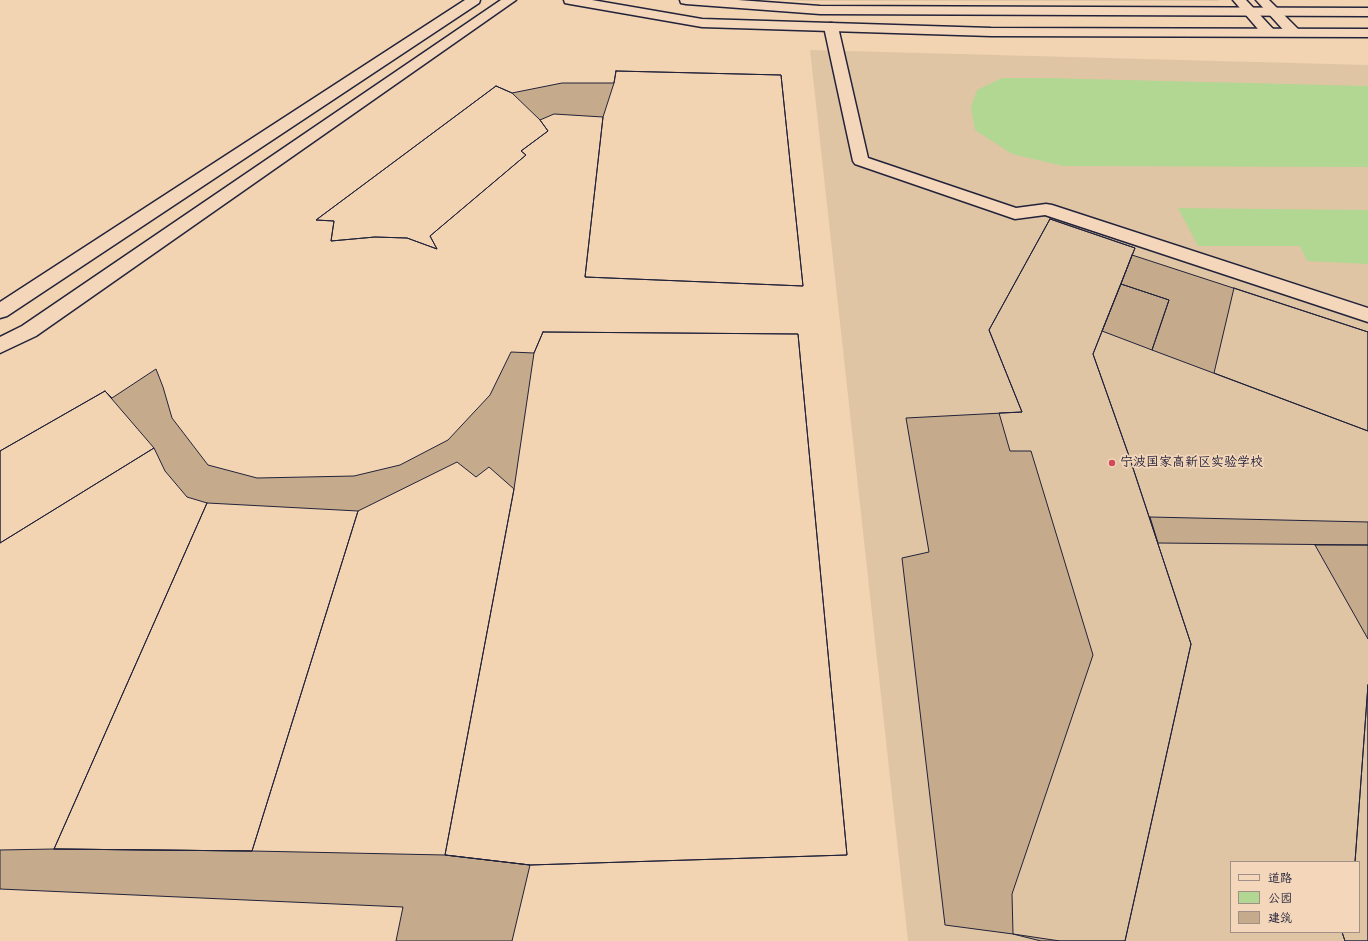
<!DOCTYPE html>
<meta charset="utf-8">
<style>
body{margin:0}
#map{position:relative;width:1368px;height:941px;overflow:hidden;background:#f2d4b2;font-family:"Patrick Hand","LXGW WenKai TC",sans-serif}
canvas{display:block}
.legend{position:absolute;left:1230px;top:861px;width:130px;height:72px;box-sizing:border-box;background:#f4d7ba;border:1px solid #a08f87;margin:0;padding:5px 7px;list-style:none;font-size:12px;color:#22223b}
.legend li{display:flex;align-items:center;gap:8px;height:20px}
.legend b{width:20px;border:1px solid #a08f87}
</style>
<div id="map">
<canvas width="1368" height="941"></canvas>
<ul class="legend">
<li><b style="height:5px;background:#f4d7ba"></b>道路</li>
<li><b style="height:11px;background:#b1d792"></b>公园</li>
<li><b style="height:11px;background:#c5ab8c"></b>建筑</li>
</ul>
</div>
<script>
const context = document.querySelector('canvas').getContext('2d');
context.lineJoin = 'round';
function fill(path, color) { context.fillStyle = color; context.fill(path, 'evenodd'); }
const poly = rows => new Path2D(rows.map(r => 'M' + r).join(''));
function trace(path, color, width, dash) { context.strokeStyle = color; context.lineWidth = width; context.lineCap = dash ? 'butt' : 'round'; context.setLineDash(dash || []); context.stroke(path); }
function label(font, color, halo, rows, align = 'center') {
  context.font = font + ' "Patrick Hand","LXGW WenKai TC",sans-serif'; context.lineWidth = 3.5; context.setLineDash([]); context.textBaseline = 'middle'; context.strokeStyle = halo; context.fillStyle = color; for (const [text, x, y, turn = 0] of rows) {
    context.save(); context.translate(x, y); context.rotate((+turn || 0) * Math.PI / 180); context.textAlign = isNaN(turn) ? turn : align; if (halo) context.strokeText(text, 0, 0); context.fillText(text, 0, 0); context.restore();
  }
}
const built = poly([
 [789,0,1218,0,1220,1,803,1],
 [810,50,1368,65,1368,941,908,941],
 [1231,862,1359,862,1359,932,1231,932]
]);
const green = poly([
 [1002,78,1044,78,1368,86,1368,167,1063,166,1012,154,975,130,971,107,977,90],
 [1178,208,1368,210,1368,264,1307,261,1300,246,1198,246]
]);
const building = poly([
 [616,71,781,75,803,286,585,277,603,117,554,114,540,120,548,131,521,151,526,155,430,236,437,249,407,238,375,237,331,241,334,221,316,220,496,86,512,93,562,83,614,83,616,71],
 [616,71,781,75,803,286,585,277,603,117,614,83,616,71],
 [496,86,512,93,540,120,548,131,521,151,526,155,430,236,437,249,407,238,375,237,331,241,334,221,316,220,496,86],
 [1050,219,1135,248,1093,354,1129,456,1191,644,1125,941,1041,941,1013,934,945,925,902,558,929,552,906,418,1022,412,989,330,1050,219],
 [1050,219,1135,248,1093,354,1129,456,1191,644,1125,941,1060,941,1013,934,1012,894,1093,655,1031,451,1010,451,999,413,1022,412,989,330,1050,219],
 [1132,255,1368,332,1368,431,1152,350,1169,300,1121,284,1132,255],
 [1121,284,1169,300,1152,350,1102,331,1121,284],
 [1234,288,1368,332,1368,431,1214,373,1234,288],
 [543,332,798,334,847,855,530,865,445,855,514,489,489,467,476,477,457,462,358,511,252,851,54,849,207,503,187,497,165,471,154,448,0,543,0,451,105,391,112,398,156,369,163,387,172,418,208,465,257,478,354,476,400,465,448,440,490,395,511,352,534,353,543,332],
 [543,332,798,334,847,855,530,865,445,855,514,489,534,353,543,332],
 [105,391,154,448,0,543,0,451,105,391],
 [207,503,358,511,252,851,54,849,207,503],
 [1150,517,1368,522,1368,545,1158,543,1150,517],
 [1315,545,1368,545,1368,639,1315,545],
 [1368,685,1368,941,1345,941,1342,932,1359,932,1359,862,1355,862,1368,685],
 [1368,685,1368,941,1345,941,1342,932,1359,932,1359,862,1355,862,1368,685],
 [54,849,252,851,445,855,530,865,512,941,396,941,403,907,0,889,0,850,54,849]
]);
const street = poly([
 [1233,0,1246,0,1274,30,1276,33,1274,36,1264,36,1233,0],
 [1256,0,1269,0,1299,30,1301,33,1299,36,1289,36,1256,0],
 [831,23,836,24,838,27,868,158,1016,208,1046,204,1052,205,1368,308,1368,322,1045,215,1015,219,855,164,853,161,824,27,826,24,831,23]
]);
const secondary = poly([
 [465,0,480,0,479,3,7,316,0,318,0,302,465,0],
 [501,0,516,0,36,336,0,353,0,337,22,326,501,0],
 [564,0,592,0,702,19,991,28,1368,29,1368,37,991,36,702,27,570,4,565,3,564,0],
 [680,0,738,0,820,6,1368,8,1368,16,820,14,686,4,681,3,680,0]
]);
const markers = [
 [1112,463,4,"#d1495b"]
];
const poiNames = [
 ["宁波国家高新区实验学校",1120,463]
];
fill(built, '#e0c5a5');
fill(green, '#b1d792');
fill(building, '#c5ab8c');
trace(building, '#22223b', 1);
trace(street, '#22223b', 3);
trace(secondary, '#22223b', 3);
fill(street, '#f4d7ba');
fill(secondary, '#f4d7ba');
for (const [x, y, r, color] of markers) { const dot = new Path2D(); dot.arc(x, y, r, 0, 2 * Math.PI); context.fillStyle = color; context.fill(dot); trace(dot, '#f4d7ba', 1.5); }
label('13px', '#22223b', '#f4d7ba', poiNames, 'left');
</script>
